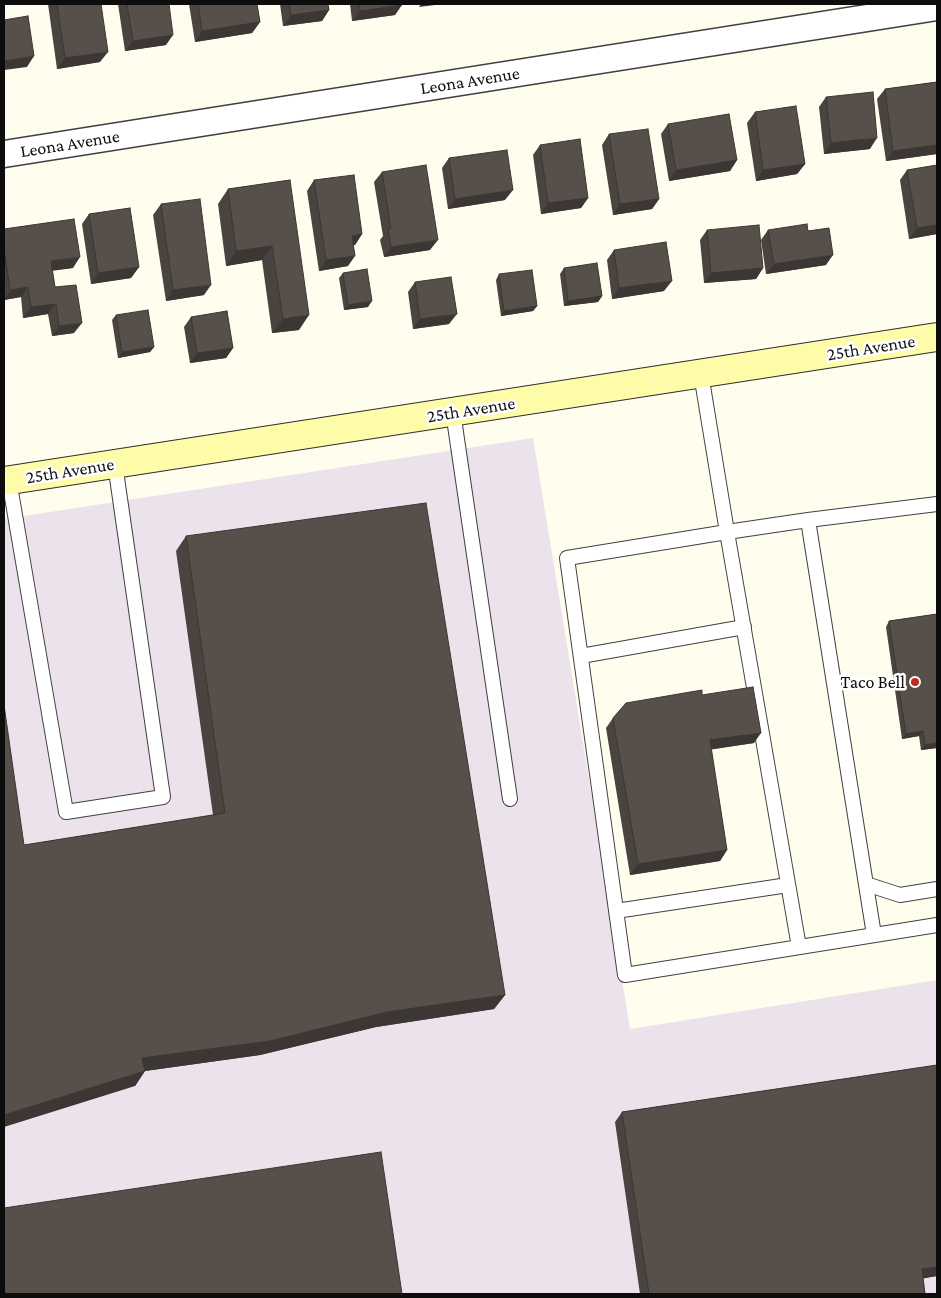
<!DOCTYPE html>
<style>
body{margin:0}
#map{position:relative;width:941px;height:1298px;overflow:hidden;background:#fffdee;font-family:"Crimson Pro",serif}
canvas{display:block}
.frame{position:absolute;inset:0;border:5px solid #0d0d0d;pointer-events:none}
</style>
<div id="map">
<canvas width="941" height="1298"></canvas>
<div class="frame"></div>
</div>
<script>
const context = document.querySelector('canvas').getContext('2d');
context.lineJoin = 'round';
function fill(path, color) { context.fillStyle = color; context.fill(path, 'evenodd'); }
const poly = rows => new Path2D(rows.map(r => 'M' + r).join(''));
function trace(path, color, width, dash) { context.strokeStyle = color; context.lineWidth = width; context.lineCap = dash ? 'butt' : 'round'; context.setLineDash(dash || []); context.stroke(path); }
function label(font, color, halo, rows, align = 'center') {
  context.font = font + ' "Crimson Pro",serif'; context.lineWidth = 5; context.setLineDash([]); context.textBaseline = 'middle'; context.strokeStyle = halo; context.fillStyle = color; for (const [text, x, y, turn = 0] of rows) {
    context.save(); context.translate(x, y); context.rotate((+turn || 0) * Math.PI / 180); context.textAlign = isNaN(turn) ? turn : align; if (halo) context.strokeText(text, 0, 0); context.fillText(text, 0, 0); context.restore();
  }
}
const industrial = poly([
 [533,438,630,1029,937,980,937,1294,4,1294,4,519]
]);
const lane = poly([
 [701,374,727,532,567,558,625,975,937,925],
 [453,412,510,799],
 [9,480,66,812,163,797,115,464],
 [808,520,874,935],
 [581,656,744,627],
 [866,884,900,895,937,889],
 [616,911,788,885],
 [799,947,727,532,808,520,937,504]
]);
const street = poly([
 [4,154,937,7]
]);
const secondary = poly([
 [4,481,937,337]
]);
const wall = poly([
 [48,4,101,4,100,62,57,69],
 [118,4,169,4,166,45,125,51],
 [189,4,257,4,260,22,252,33,195,42],
 [280,4,328,4,329,10,322,21,283,26],
 [350,4,402,4,395,15,352,21],
 [937,82,937,154,886,161,877,99,885,89],
 [826,97,870,149,824,154,819,107],
 [755,112,805,164,797,174,756,181,747,123],
 [668,124,737,160,730,171,669,181,661,134],
 [609,134,659,199,652,209,613,215,602,145],
 [540,145,588,198,581,208,541,214,533,155],
 [449,158,505,200,448,209,442,168],
 [937,165,937,234,909,239,900,180,907,170],
 [382,172,430,250,384,257,380,240,383,236,374,182],
 [290,180,299,330,272,333,262,260,226,266,218,204,228,189],
 [314,180,362,234,355,245,353,245,348,266,319,271,307,191],
 [161,204,204,295,166,301,153,215],
 [89,214,139,267,131,278,91,284,82,224],
 [4,229,73,268,52,270,55,287,74,333,52,336,48,314,23,318,21,297,4,300],
 [707,230,763,268,756,279,704,283,700,240],
 [768,230,808,231,826,265,766,274,761,240],
 [614,250,664,291,612,299,607,260],
 [564,268,602,296,598,302,564,306,560,274],
 [343,273,368,307,344,310,339,278],
 [499,274,537,306,533,311,501,316,496,280],
 [415,282,449,324,413,329,408,292],
 [116,315,154,347,150,352,118,358,112,320],
 [191,317,233,348,226,358,190,363,184,327],
 [186,536,505,995,494,1009,376,1027,260,1055,145,1071,135,1086,24,845,213,815,176,551],
 [937,614,937,748,921,750,919,736,902,739,886,627,889,621],
 [702,695,754,743,711,749,727,850,720,861,630,875,606,728,613,718],
 [937,1065,937,1276,923,1278,925,1294,640,1294,615,1122,622,1112]
]);
const shadedWall = poly([
 [421,4,443,4,419,7],
 [402,5,395,15,352,21,360,11],
 [329,10,322,21,283,26,291,15],
 [260,22,252,33,195,42,202,31],
 [173,35,166,45,125,51,133,41],
 [108,52,100,62,57,69,65,58],
 [34,56,27,67,4,70,4,61],
 [877,138,870,149,824,154,831,143],
 [937,145,937,154,886,161,893,151],
 [737,160,730,171,669,181,676,170],
 [805,164,797,174,756,181,763,170],
 [513,190,505,200,448,209,455,199],
 [588,198,581,208,541,214,548,203],
 [659,199,652,209,613,215,620,204],
 [937,225,937,234,909,239,917,228],
 [362,234,355,245,345,246,352,236],
 [438,240,430,250,384,257,391,247],
 [272,246,262,260,226,266,236,251],
 [833,255,826,265,766,274,774,264],
 [355,256,348,266,319,271,326,260],
 [80,257,73,268,44,272,51,261],
 [139,267,131,278,91,284,98,273],
 [763,268,756,279,704,283,711,273],
 [672,281,664,291,612,299,619,288],
 [211,285,204,295,166,301,173,290],
 [28,287,21,297,4,300,10,290],
 [602,296,598,302,564,306,568,301],
 [372,301,368,307,344,310,348,305],
 [56,304,48,314,23,318,31,307],
 [537,306,533,311,501,316,504,311],
 [457,314,449,324,413,329,420,319],
 [309,315,299,330,272,333,283,319],
 [82,323,74,333,52,336,59,326],
 [154,347,150,352,118,358,122,352],
 [233,348,226,358,190,363,197,353],
 [923,731,919,736,902,739,906,734],
 [761,733,754,743,702,751,710,740],
 [937,743,937,748,921,750,925,745],
 [727,850,720,861,630,875,638,864],
 [505,995,494,1009,376,1027,260,1055,145,1071,135,1086,4,1127,4,1115,142,1058,387,1012],
 [937,1267,937,1276,915,1280,922,1269]
]);
const building = poly([
 [57,4,101,4,108,52,65,58,57,4],
 [127,4,169,4,173,35,133,41,127,4],
 [198,4,257,4,260,22,202,31,198,4],
 [289,4,328,4,329,10,291,15,289,4],
 [359,4,402,4,402,5,360,11,359,4],
 [28,16,34,56,4,61,4,20,28,16],
 [937,82,937,145,893,151,885,89,937,82],
 [873,92,877,138,831,143,826,97,873,92],
 [796,106,805,164,763,170,755,112,796,106],
 [729,114,737,160,676,170,668,124,729,114],
 [648,129,659,199,620,204,609,134,648,129],
 [580,139,588,198,548,203,540,145,580,139],
 [507,150,513,190,455,199,449,158,507,150],
 [426,165,438,240,391,247,388,229,391,229,382,172,426,165],
 [937,165,937,225,917,228,907,170,937,165],
 [354,175,362,234,352,236,355,256,326,260,314,180,354,175],
 [290,180,309,315,283,319,272,246,236,251,228,189,290,180],
 [200,199,211,285,173,290,161,204,200,199],
 [130,208,139,267,98,273,89,214,130,208],
 [74,219,80,257,51,261,55,287,76,285,82,323,59,326,56,304,31,307,28,287,10,290,4,248,4,229,74,219],
 [807,224,808,231,829,228,833,255,774,264,768,230,807,224],
 [759,225,763,268,711,273,707,230,759,225],
 [666,242,672,281,619,288,614,250,666,242],
 [597,263,602,296,568,301,564,268,597,263],
 [367,269,372,301,348,305,343,273,367,269],
 [532,270,537,306,504,311,499,274,532,270],
 [451,277,457,314,420,319,415,282,451,277],
 [148,310,154,347,122,352,116,315,148,310],
 [227,311,233,348,197,353,191,317,227,311],
 [426,503,505,995,387,1012,270,1041,142,1058,145,1071,4,1115,4,705,24,845,225,813,186,536,426,503],
 [937,614,937,743,925,745,923,731,906,734,889,621,937,614],
 [753,687,761,733,710,740,727,850,638,864,613,718,626,703,702,690,702,695,753,687],
 [937,1065,937,1267,922,1269,925,1294,649,1294,622,1112,937,1065],
 [381,1152,402,1294,4,1294,4,1208,381,1152]
]);
const markers = [
 [915,682,5,"#bc2b26"]
];
const streetNames = [
 ["Leona Avenue",470,81,-9],
 ["Leona Avenue",70,144,-9],
 ["25th Avenue",871,348,-9],
 ["25th Avenue",471,410,-9],
 ["25th Avenue",70,471,-9]
];
const poiNames = [
 ["Taco Bell",905,682]
];
fill(industrial, '#ece2ec');
trace(lane, '#404040', 16);
trace(street, '#404040', 29);
trace(secondary, '#2f2f2f', 30);
trace(lane, '#fff', 14);
trace(street, '#fff', 26);
trace(secondary, '#fefba9', 28);
fill(wall, '#4a4440');
fill(shadedWall, '#3c3734');
fill(building, '#564f4a');
trace(building, '#3c3734', 1);
for (const [x, y, r, color] of markers) { const dot = new Path2D(); dot.arc(x, y, r, 0, 2 * Math.PI); context.fillStyle = color; context.fill(dot); trace(dot, '#fff', 2); }
label('18px', '#0d0d0d', '#fff', streetNames);
label('18px', '#0d0d0d', '#fff', poiNames, 'right');
</script>
